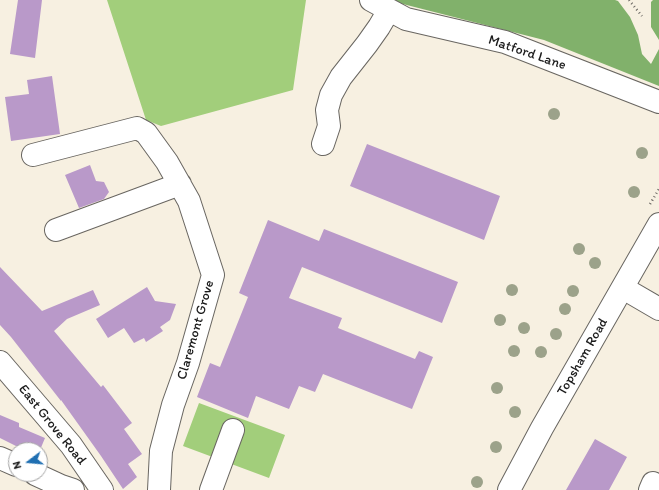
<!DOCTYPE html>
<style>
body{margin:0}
#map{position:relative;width:659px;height:490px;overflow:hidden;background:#f7f0e1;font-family:Itim,sans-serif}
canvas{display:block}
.north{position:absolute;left:8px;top:442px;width:40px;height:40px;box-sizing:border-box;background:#fff;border:1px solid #a4a4a4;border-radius:50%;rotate:254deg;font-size:11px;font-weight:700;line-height:16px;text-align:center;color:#1c1c1c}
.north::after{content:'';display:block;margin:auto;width:14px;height:18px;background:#1f6fb2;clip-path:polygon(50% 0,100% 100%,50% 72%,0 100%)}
</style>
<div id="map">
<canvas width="659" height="490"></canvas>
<div class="north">N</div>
</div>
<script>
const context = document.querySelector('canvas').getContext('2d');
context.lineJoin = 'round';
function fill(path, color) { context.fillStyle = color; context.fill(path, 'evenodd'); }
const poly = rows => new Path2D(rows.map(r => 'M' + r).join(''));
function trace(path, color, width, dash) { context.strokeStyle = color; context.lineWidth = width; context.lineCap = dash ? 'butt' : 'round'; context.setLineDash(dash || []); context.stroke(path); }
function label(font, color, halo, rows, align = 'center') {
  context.font = font + ' Itim,sans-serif'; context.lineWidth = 3; context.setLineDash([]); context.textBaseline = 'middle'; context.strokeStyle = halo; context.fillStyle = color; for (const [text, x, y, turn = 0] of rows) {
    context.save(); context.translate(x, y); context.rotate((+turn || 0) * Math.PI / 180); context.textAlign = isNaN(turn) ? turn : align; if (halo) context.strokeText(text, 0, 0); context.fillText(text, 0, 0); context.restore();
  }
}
const green = poly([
 [107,0,306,0,293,90,161,126,146,120],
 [199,403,285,435,269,478,183,446]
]);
const forest = poly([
 [390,0,615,0,618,1,630,17,638,35,642,54,651,64,659,49,659,86,544,40,395,2],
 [653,0,659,0,659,40,651,27,651,2]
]);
const building = poly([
 [18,0,42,0,35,58,10,54],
 [52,76,60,134,11,141,5,97,29,94,27,80],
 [367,144,500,196,484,240,350,186],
 [90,165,96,181,104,182,109,192,104,199,79,208,65,175],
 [268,220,319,241,324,229,458,282,442,323,302,267,289,298,342,318,338,328,415,359,419,351,433,357,412,409,323,374,315,392,299,386,289,409,256,396,248,418,197,397,210,363,220,367,248,297,239,293],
 [0,267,42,311,93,290,100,305,67,319,54,331,101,387,103,385,132,423,124,429,142,454,128,464,137,477,123,489,101,456,61,400,61,401,11,337,0,325],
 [147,287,155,301,176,304,170,320,160,327,163,331,146,342,144,338,134,343,124,328,108,338,96,319],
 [0,415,19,423,19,427,45,438,40,450,24,450,0,438],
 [595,439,627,457,609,490,566,490]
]);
const path = poly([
 [629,0,642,16],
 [650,204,659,189]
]);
const minor = poly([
 [371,0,406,19,505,42,659,102],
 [323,144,329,126,327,110,331,95,341,77,367,44,379,27,389,10],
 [33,155,137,128,146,133,167,162,189,201,213,275,188,363,173,405,161,451,159,490],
 [56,230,180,184],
 [623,288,659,309],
 [0,362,71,445,102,490],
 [0,458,16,465],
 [35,474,61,486,73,490],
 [211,490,233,430],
 [650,490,653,483]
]);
const major = poly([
 [509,490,542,428,659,224]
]);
const trees = [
 [554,114],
 [642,153],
 [634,192],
 [579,249],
 [595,263],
 [512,290],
 [573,291],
 [565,309],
 [500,320],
 [524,328],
 [556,334],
 [514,351],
 [541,352],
 [497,388],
 [515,412],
 [496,447],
 [477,482]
];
const streetNames = [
 ["Matford Lane",527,53,19],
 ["Claremont Grove",196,330,-74],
 ["Topsham Road",583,357,-60],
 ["East Grove Road",52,425,51]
];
fill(green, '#a2ce7b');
fill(forest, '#81b16b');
fill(building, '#b999c9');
trace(minor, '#696661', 24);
trace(major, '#696661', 24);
trace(path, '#696661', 2.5, [1, 3]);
trace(minor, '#fff', 22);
trace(major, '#fff', 22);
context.fillStyle = '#9ca28a';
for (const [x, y] of trees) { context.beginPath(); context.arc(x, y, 6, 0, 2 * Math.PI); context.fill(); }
label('14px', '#1c1c1c', '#fff', streetNames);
</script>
